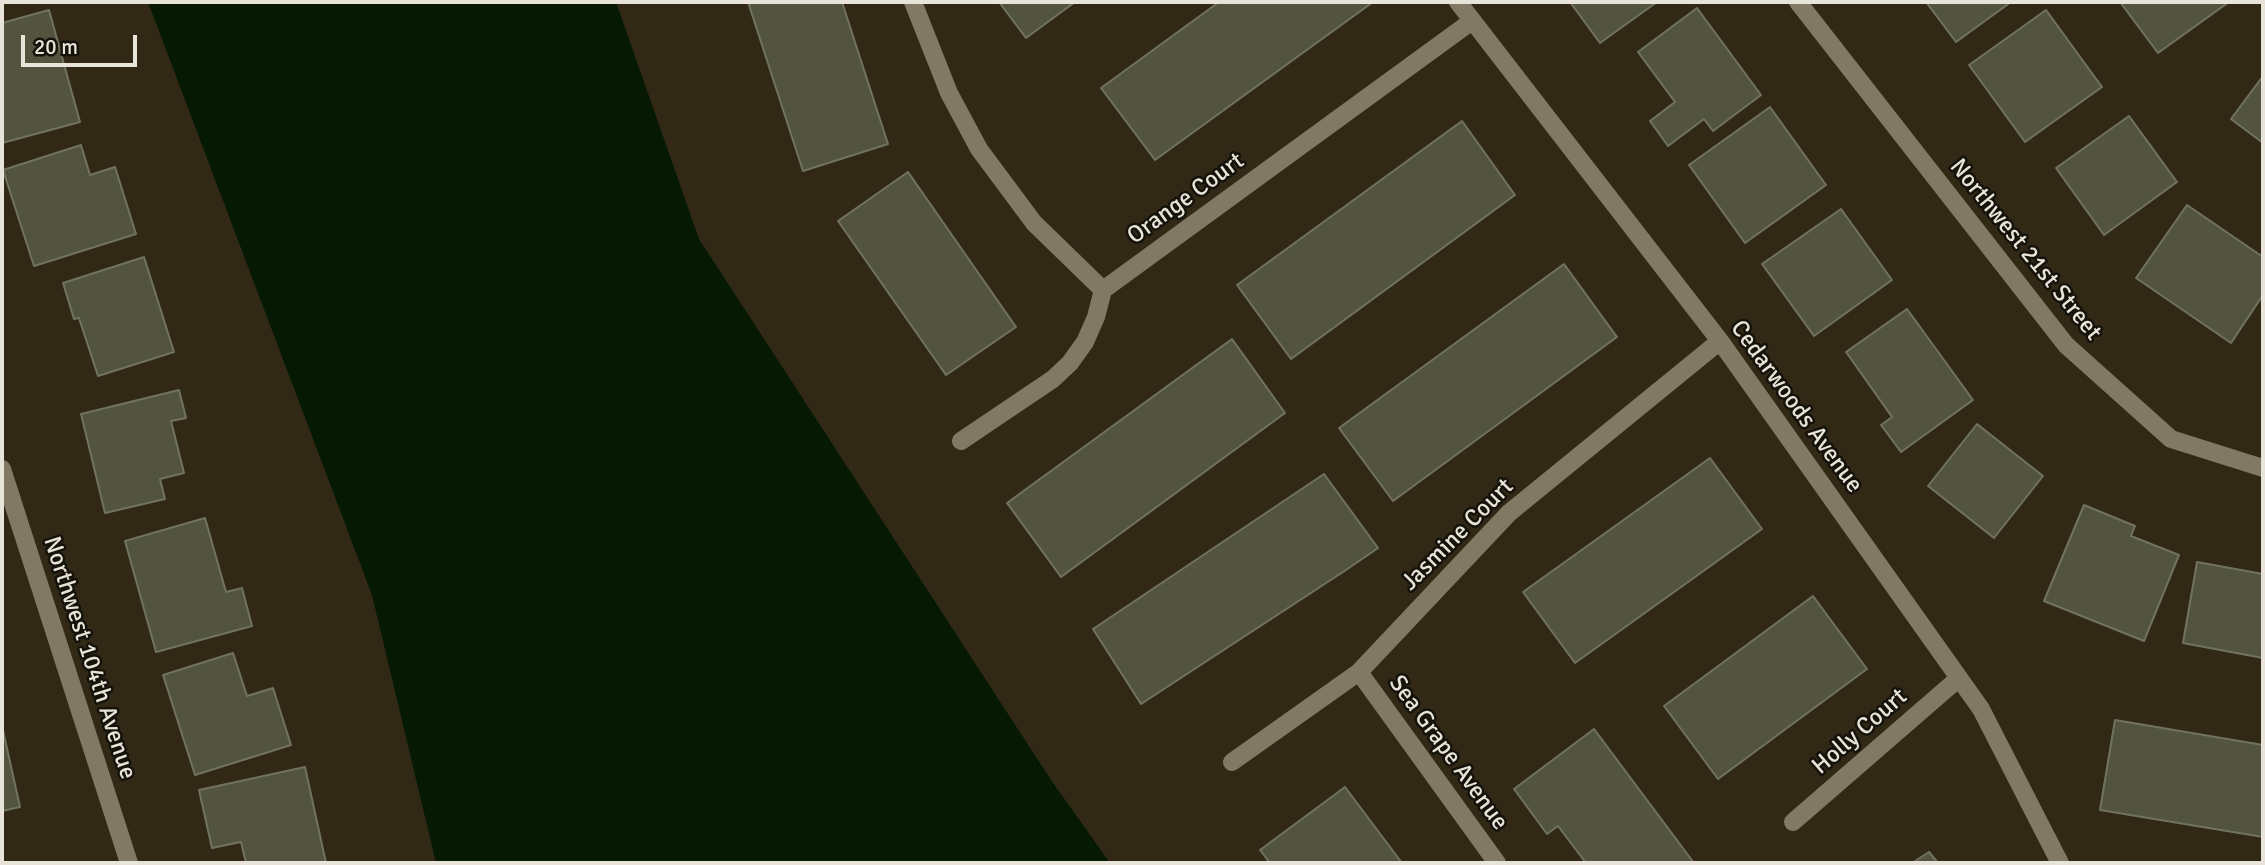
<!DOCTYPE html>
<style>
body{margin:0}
#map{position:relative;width:2265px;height:865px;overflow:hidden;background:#312916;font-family:Signika,sans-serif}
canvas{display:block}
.frame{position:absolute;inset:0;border:4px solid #e9e4d9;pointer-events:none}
.scale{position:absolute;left:21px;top:35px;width:116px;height:32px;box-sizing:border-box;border:4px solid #e9e4d9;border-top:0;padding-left:9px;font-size:21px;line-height:24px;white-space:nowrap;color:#e9e4d9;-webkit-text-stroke:5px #15120a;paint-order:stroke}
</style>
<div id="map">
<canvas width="2265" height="865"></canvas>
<div class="frame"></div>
<div class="scale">20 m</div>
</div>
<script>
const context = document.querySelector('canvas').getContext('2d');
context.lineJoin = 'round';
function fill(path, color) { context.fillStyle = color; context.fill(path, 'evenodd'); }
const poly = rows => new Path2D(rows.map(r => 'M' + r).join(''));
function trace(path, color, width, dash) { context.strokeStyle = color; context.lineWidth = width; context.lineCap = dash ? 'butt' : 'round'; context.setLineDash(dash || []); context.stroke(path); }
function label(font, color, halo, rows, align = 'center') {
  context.font = font + ' Signika,sans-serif'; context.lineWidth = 5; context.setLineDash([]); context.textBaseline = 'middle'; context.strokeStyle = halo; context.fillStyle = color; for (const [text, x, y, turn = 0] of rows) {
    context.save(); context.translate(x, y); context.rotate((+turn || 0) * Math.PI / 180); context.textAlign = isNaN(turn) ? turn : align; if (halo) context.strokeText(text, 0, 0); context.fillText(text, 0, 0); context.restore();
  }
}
const water = poly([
 [148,2,616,2,699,239,1051,780,1110,863,436,863,372,595]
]);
const building = poly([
 [748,2,842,2,888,144,803,171,748,2],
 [999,2,1075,2,1026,38,999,2],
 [1219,2,1373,2,1155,160,1101,88,1219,2],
 [1570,2,1657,2,1600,43,1570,2],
 [1926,2,2011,2,1956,42,1926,2],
 [2120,2,2229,2,2158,53,2120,2],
 [1697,8,1761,95,1713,131,1704,119,1668,146,1650,121,1675,102,1638,52,1697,8],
 [49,10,80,122,2,143,2,23,49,10],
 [2046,10,2102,87,2025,142,1969,65,2046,10],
 [2263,76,2263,143,2231,119,2263,76],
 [1770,107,1826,185,1745,243,1689,165,1770,107],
 [2129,116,2177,182,2104,235,2056,168,2129,116],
 [1462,121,1515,195,1291,359,1237,285,1462,121],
 [81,145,90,175,115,167,136,234,34,266,3,170,81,145],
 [908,172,1016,327,946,375,838,221,908,172],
 [2187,205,2263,257,2263,295,2231,343,2136,278,2187,205],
 [1841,209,1892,280,1814,336,1762,264,1841,209],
 [144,257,174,352,98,376,79,318,74,319,63,283,144,257],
 [1564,264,1617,337,1393,501,1339,428,1564,264],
 [1907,309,1973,400,1901,452,1881,425,1892,417,1846,352,1907,309],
 [1232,339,1285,413,1061,577,1007,503,1232,339],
 [179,390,186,418,171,421,184,473,160,479,165,499,105,513,81,414,179,390],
 [1977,424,2043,476,1994,538,1928,486,1977,424],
 [1710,458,1762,529,1575,663,1523,592,1710,458],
 [1324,474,1378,548,1343,572,1141,704,1093,629,1324,474],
 [2084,505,2135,526,2131,536,2179,555,2144,641,2044,601,2084,505],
 [205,518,226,592,242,588,252,626,156,652,125,541,205,518],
 [2197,562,2263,574,2263,658,2183,643,2197,562],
 [1813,596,1867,669,1718,779,1664,706,1813,596],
 [233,653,247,696,273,688,291,745,195,775,163,675,233,653],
 [2115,720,2263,745,2263,837,2100,810,2115,720],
 [2,726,20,807,2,811,2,726],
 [1594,729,1694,863,1586,863,1558,826,1547,834,1514,789,1594,729],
 [305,767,326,863,246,863,241,842,212,848,199,790,305,767],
 [1345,787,1402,863,1270,863,1260,850,1345,787],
 [1929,852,1938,863,1912,863,1929,852]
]);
const minor = poly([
 [913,2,949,93,979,149,1034,223,1103,290],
 [1458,2,1720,341,1981,709,2060,863],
 [1798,2,2066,345,2171,439,2263,468],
 [961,441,1053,379,1070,363,1085,342,1096,317,1103,290,1472,21],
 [2,469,129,863],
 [1359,672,1497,863],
 [1232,762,1359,672,1509,513,1720,341],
 [1793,822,1959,678]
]);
const streetNames = [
 ["Orange Court",1186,199,-36],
 ["Northwest 21st Street",2025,250,51],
 ["Cedarwoods Avenue",1796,407,54],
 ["Jasmine Court",1458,535,-45],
 ["Northwest 104th Avenue",89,658,72],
 ["Holly Court",1860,732,-41],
 ["Sea Grape Avenue",1448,753,54]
];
fill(water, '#061903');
fill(building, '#525440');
trace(building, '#70735d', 2);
trace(minor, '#827964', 18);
label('24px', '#e9e4d9', '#15120a', streetNames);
</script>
